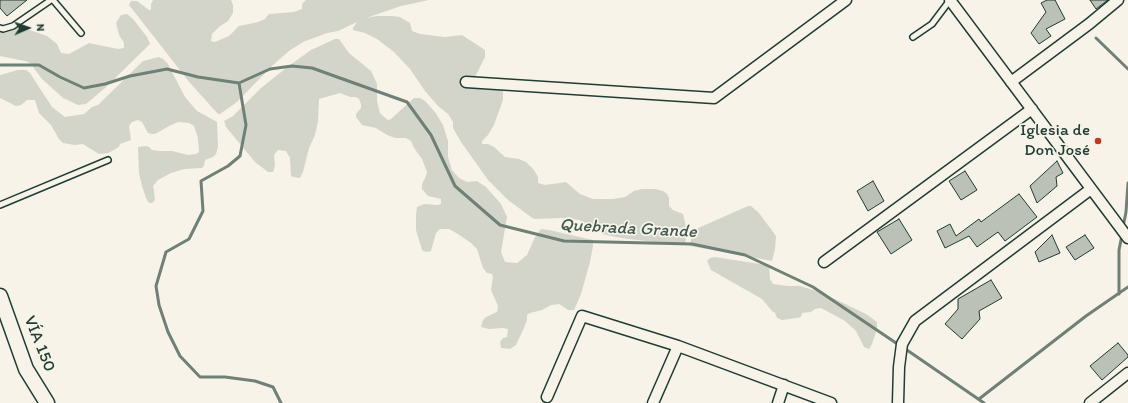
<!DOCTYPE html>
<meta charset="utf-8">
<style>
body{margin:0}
#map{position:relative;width:1128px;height:403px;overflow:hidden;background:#f7f3e8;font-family:Itim,sans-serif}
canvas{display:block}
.north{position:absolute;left:8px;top:8px;width:40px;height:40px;-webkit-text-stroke:3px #f7f3e8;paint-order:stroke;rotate:88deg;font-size:11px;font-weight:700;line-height:16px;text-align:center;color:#1f3d34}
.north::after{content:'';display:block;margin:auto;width:14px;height:18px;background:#1f3d34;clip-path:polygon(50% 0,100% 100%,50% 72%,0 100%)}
</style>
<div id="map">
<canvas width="1128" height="403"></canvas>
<div class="north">N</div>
</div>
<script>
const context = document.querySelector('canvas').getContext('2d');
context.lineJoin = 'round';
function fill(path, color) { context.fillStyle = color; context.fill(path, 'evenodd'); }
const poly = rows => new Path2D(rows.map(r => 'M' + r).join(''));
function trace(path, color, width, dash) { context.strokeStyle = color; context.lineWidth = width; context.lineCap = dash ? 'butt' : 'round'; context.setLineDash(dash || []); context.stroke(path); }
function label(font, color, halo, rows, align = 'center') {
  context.font = font + ' Itim,sans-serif'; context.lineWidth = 3.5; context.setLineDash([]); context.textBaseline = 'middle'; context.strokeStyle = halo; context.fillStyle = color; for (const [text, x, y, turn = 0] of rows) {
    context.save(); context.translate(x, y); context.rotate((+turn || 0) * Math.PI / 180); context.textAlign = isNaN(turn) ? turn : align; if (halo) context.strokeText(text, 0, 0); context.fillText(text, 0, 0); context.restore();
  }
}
const green = poly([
 [153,0,231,0,233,5,233,13,228,21,219,27,212,34,211,41,215,42,229,36,239,26,258,22,265,19,269,14,294,12,302,9,302,4,306,0,429,0,401,6,366,18,377,16,392,16,400,17,410,23,412,31,420,34,445,37,462,35,485,50,485,57,475,77,476,83,500,88,503,91,503,100,494,125,488,135,482,141,482,144,488,144,494,147,505,157,519,159,526,162,534,170,538,177,538,183,545,185,566,182,580,194,593,199,613,199,625,197,634,191,642,189,655,189,663,191,667,194,669,198,669,206,673,210,683,214,687,230,685,244,679,245,621,238,602,234,602,231,579,220,562,218,534,219,531,217,508,200,488,180,461,142,453,128,453,122,448,114,438,106,425,91,410,69,394,52,377,39,365,33,353,30,353,28,357,22,338,31,327,33,303,42,289,51,273,65,237,102,220,114,218,114,190,83,129,5,131,1,137,1,149,10,151,10,151,4],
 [127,14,133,19,147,37,150,44,105,88,86,104,78,105,63,98,42,79,30,63,25,61,0,56,0,31,14,27,24,28,47,36,57,44,61,53,69,54,89,43,118,49,124,48,124,43,119,35,116,23,121,15],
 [335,39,339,39,349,53,371,71,377,84,377,101,380,113,384,117,388,120,391,119,414,98,420,98,425,101,435,112,443,125,448,141,448,157,452,170,459,178,467,182,477,181,486,187,501,204,507,217,501,252,505,262,517,263,527,255,535,237,541,229,549,230,593,240,593,246,590,262,581,294,574,310,568,310,559,304,551,305,542,310,530,313,527,315,527,320,524,328,516,345,510,349,501,348,500,342,503,338,507,337,508,329,503,328,489,329,481,327,483,320,486,317,497,312,498,306,491,290,493,277,492,274,487,273,483,268,477,249,471,243,458,234,449,229,440,229,436,233,431,251,426,252,422,250,416,230,416,215,417,207,424,204,438,205,441,204,441,199,428,196,422,189,422,184,426,176,427,172,422,159,414,148,411,141,406,138,395,138,387,135,376,128,362,125,356,117,356,114,361,108,361,104,359,99,356,97,350,97,340,93,319,99,318,121,315,135,309,148,303,172,300,178,293,177,291,176,290,158,286,151,278,150,274,155,275,166,273,172,268,172,255,162,226,127,224,121,233,116,261,88,290,65,311,50],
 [159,57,163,59,168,64,185,97,197,111,217,122,218,147,216,154,213,157,205,160,204,166,202,168,184,169,171,173,158,180,153,186,154,191,155,200,152,203,149,203,146,198,142,186,139,173,138,147,146,146,149,147,152,150,160,151,172,151,188,155,196,154,199,152,198,138,194,126,189,123,178,122,171,125,155,134,152,134,148,133,142,122,138,120,132,122,129,126,131,140,120,144,119,147,112,151,108,153,99,154,83,144,75,145,63,143,59,139,51,125,39,113,35,100,27,100,21,105,16,106,0,98,0,75,18,70,26,70,30,73,52,107,65,117,84,114,92,107,98,105,143,61],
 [748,206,751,206,759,213,776,236,775,249,772,261,690,246,692,233,696,229],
 [715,257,766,265,769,267,770,279,773,284,788,286,800,286,820,292,866,314,877,322,877,329,872,344,869,349,864,347,856,331,845,321,821,308,815,309,811,312,802,313,801,317,797,318,782,320,777,318,775,313,772,311,762,299,711,270,707,261,710,258]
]);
const stream = poly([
 [1096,38,1128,69],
 [0,65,39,65,60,77,84,88,105,84,130,76,167,69,198,77,239,83,270,69,292,66,312,68,407,102,431,135,455,186,500,225,564,241,692,244,745,255,813,287,899,345],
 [239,83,246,125,240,156,228,166,201,181,203,211,189,239,166,252,156,286,159,305,168,332,180,356,200,377,225,377,255,381,273,387,281,403],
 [1123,227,1126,212,1128,183],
 [1119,294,1119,250,1122,235],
 [904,348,984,403],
 [979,399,1086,316,1128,287]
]);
const building = poly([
 [0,0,27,0,7,16,0,8,0,0],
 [1047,0,1055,0,1065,19,1046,29,1051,36,1039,44,1031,33,1046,12,1041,3,1047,0],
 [1090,0,1108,0,1096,9,1090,0],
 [1057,161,1063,173,1056,177,1057,186,1037,203,1030,186,1057,161],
 [965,171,977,190,961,200,949,181,965,171],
 [873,181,884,201,868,211,857,191,873,181],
 [1019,194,1037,217,1005,241,998,232,977,247,969,236,945,248,937,231,950,224,956,236,979,219,981,222,1019,194],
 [899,219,912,240,891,254,877,232,899,219],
 [1052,235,1060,253,1039,262,1035,252,1052,235],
 [1085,235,1094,248,1075,260,1066,247,1085,235],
 [991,280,1002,298,979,311,980,319,962,339,945,324,958,309,958,299,991,280],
 [1118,343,1128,355,1128,357,1102,380,1090,366,1118,343]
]);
const lane = poly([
 [53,0,81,33],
 [0,28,3,29,13,26,51,0],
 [913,37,932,24,950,0],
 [0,205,108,160]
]);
const street = poly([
 [950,0,1128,238],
 [466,82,714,98,846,0],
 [1011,82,1089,24,1118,0],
 [824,262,1032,109],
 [547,397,582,316,678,346],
 [653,403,678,346,831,403],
 [778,403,784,385],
 [898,403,899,367,902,344,915,321,1091,189],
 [1090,403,1128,373]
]);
const secondary = poly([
 [0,296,26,369,47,403]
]);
const markers = [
 [1098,141,4,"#c8321e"]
];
const poiNames = [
 ["Iglesia de",1090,131],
 ["Don José",1090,151]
];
const streetNames = [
 ["VÍA 150",39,344,68]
];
const waterNames = [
 ["Quebrada Grande",628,229,3]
];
fill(green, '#d3d5ca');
trace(stream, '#6f8077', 3);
fill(building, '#bbc1b6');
trace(building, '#1f3d34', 1);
trace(lane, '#1f3d34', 8);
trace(street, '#1f3d34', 13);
trace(secondary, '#1f3d34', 17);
trace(lane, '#f7f3e8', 5);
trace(street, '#f7f3e8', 10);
trace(secondary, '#f7f3e8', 14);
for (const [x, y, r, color] of markers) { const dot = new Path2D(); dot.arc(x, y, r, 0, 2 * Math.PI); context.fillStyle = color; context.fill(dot); trace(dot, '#f7f3e8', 1.5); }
label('17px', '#1f3d34', '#f7f3e8', poiNames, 'right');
label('17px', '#1f3d34', '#f7f3e8', streetNames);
label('italic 18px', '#405950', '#f7f3e8', waterNames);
</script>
